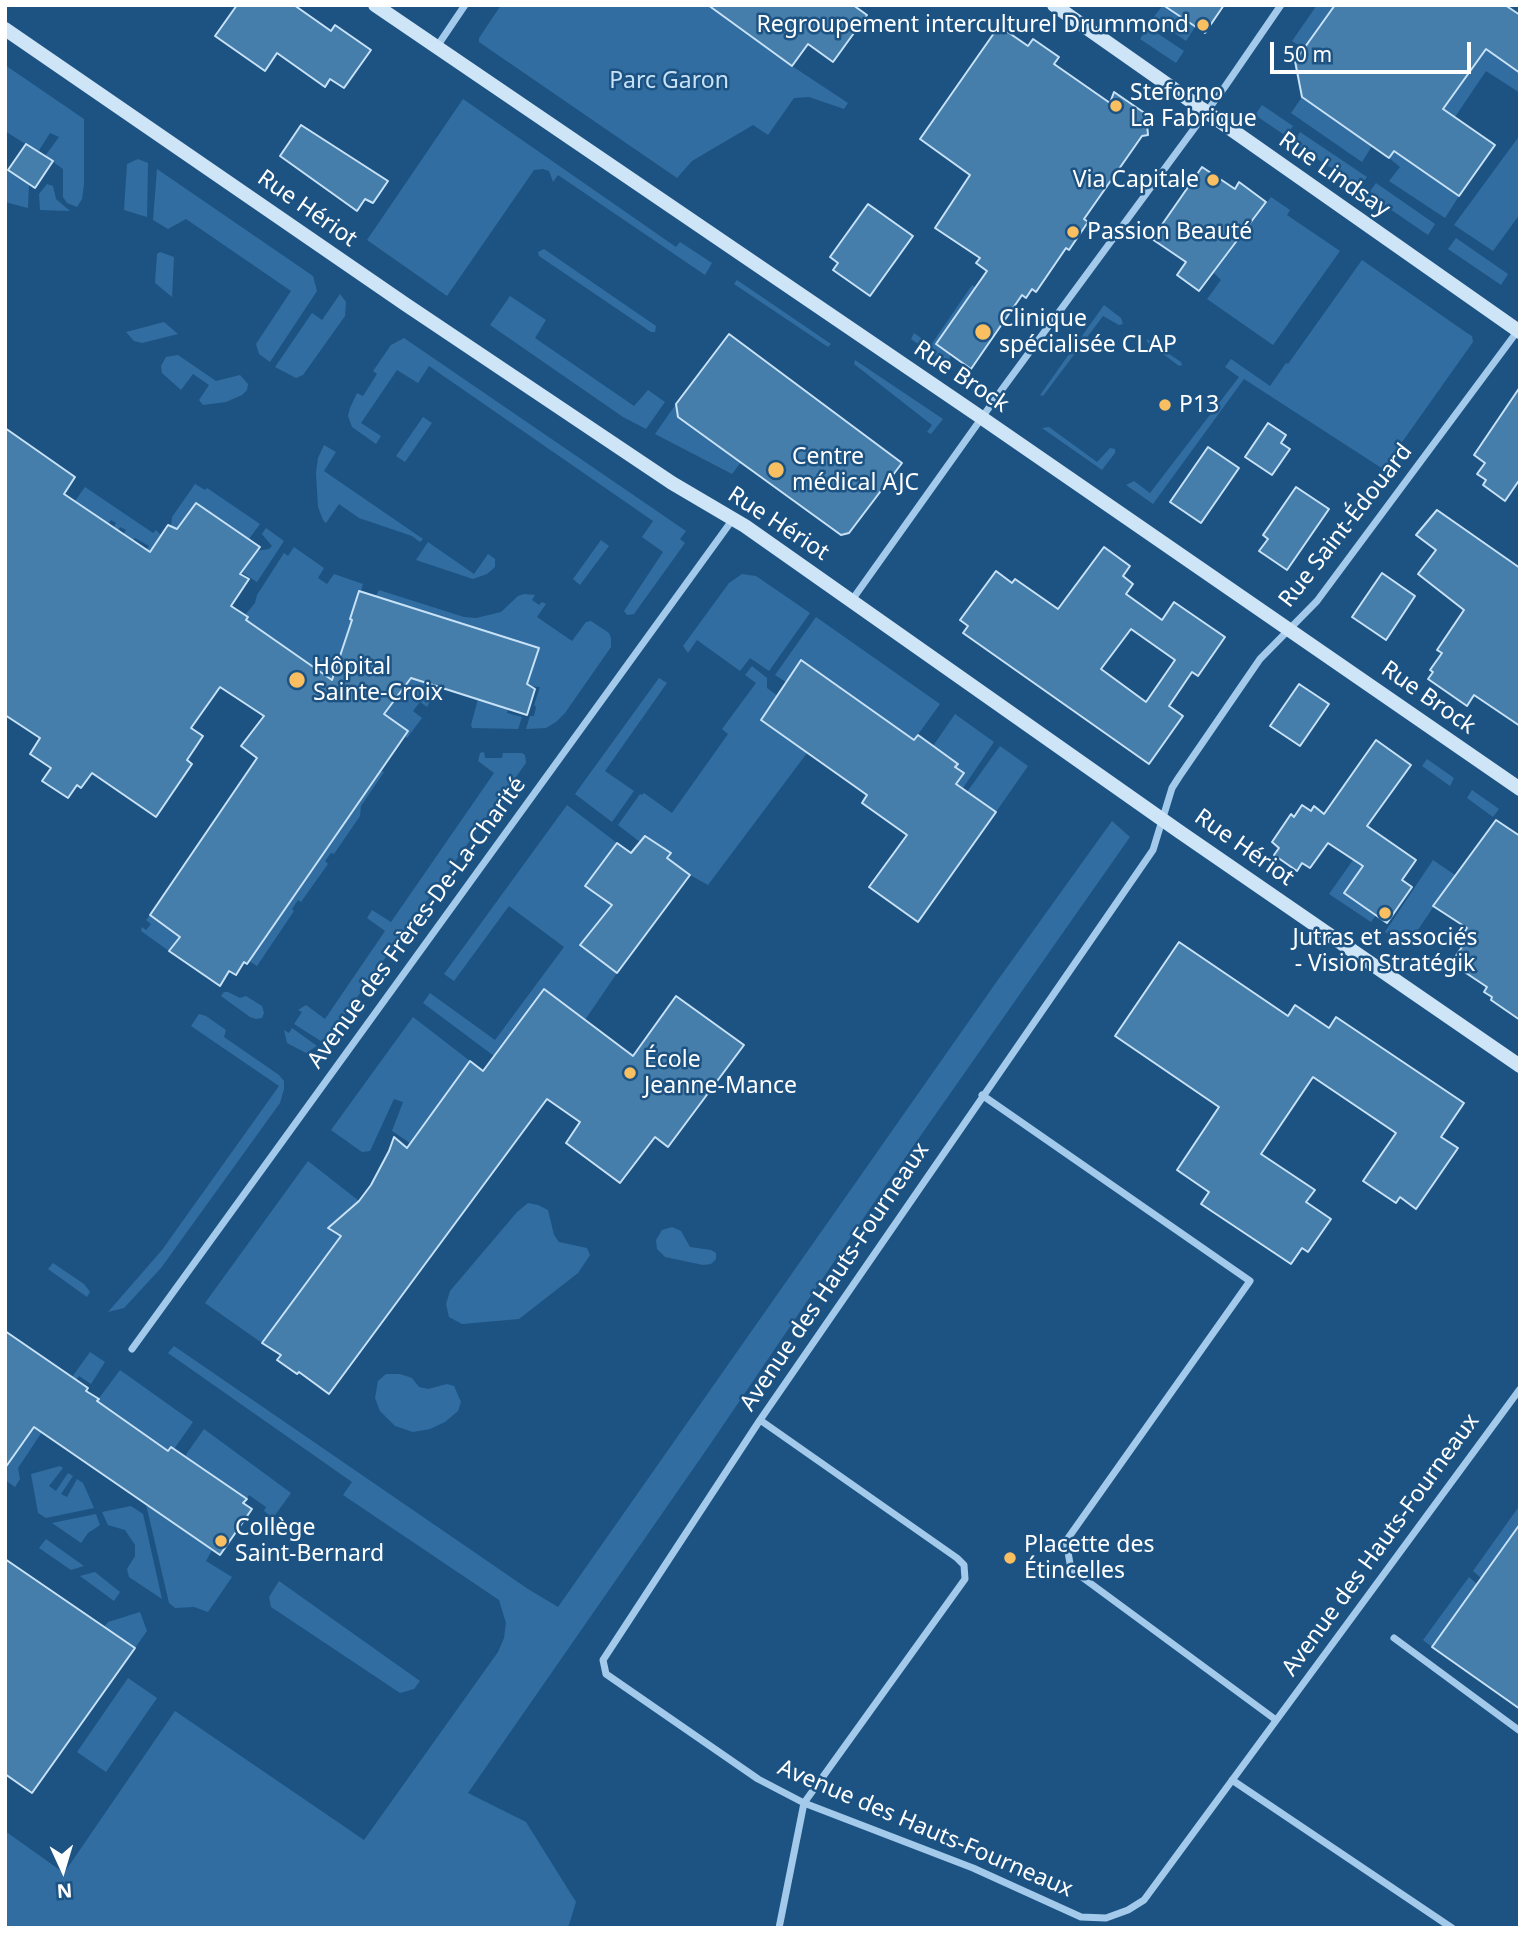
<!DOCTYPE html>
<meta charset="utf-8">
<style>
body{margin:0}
#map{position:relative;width:1525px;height:1933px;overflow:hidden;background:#1d5383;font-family:"Noto Sans",sans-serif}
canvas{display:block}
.frame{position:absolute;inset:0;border:7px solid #fff;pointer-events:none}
.north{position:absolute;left:28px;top:1835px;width:70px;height:70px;-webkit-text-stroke:5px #1d5383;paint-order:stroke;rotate:176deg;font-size:19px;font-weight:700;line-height:28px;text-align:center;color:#fff}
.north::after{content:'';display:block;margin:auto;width:24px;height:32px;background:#fff;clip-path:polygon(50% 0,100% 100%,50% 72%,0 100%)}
.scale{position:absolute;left:1270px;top:42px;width:201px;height:32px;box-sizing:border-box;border:4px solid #fff;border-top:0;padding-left:9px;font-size:21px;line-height:24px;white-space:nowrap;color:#fff;-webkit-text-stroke:5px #1d5383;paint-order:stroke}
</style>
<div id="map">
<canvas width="1525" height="1933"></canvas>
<div class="frame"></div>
<div class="north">N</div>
<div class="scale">50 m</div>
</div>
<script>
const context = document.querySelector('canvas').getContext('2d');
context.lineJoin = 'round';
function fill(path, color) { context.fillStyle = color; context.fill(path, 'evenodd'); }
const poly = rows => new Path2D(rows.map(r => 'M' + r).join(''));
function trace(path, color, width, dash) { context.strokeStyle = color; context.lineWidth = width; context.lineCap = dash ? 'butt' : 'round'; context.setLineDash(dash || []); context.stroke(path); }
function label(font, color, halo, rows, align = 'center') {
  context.font = font + ' "Noto Sans",sans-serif'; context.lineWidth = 5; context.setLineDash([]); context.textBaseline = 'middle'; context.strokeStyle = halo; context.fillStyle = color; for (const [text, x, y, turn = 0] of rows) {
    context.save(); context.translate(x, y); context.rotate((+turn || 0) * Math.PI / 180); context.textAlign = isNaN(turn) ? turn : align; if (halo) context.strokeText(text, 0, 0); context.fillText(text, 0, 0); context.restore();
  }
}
const green = poly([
 [501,5,708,5,792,66,848,103,844,109,809,97,794,98,768,135,753,125,692,161,677,178,479,42,479,38],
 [1163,5,1195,27,1186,41,1153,18],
 [1317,5,1335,5,1304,49,1292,41],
 [1148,27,1184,51,1176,63,1140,39],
 [1485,48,1520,73,1520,93,1486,71,1455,117,1461,121,1426,172,1459,196,1445,218,1389,181,1400,167,1389,158,1435,93,1448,102],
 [5,65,84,119,84,184,82,199,77,207,67,203,63,197,63,169,45,156,59,137,50,133,38,152,5,131],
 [1302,97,1372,146,1362,162,1291,113],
 [463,99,676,247,680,242,712,263,705,275,558,175,553,182,549,171,543,169,534,170,447,296,367,240],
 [1262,105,1293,126,1286,136,1255,115],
 [1300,132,1367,177,1360,187,1293,143],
 [1520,135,1520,214,1493,251,1454,225],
 [138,159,148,163,147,217,124,210,127,164],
 [157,169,313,276,317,291,270,362,259,354,256,344,291,291,186,219,168,229,153,220],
 [8,170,29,184,28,208,5,202,5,175],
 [1376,183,1435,224,1428,235,1368,194],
 [47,184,53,186,56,199,70,211,40,210,39,194],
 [1271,197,1290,210,1287,215,1340,251,1273,345,1207,299,1221,280,1214,273],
 [1456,238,1508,274,1501,285,1448,249],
 [544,249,656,326,655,332,651,332,539,256,538,252],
 [160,252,174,257,172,297,155,283,157,254],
 [1362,260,1467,333,1472,336,1473,342,1383,469,1244,379,1153,504,1126,485,1134,481,1150,493,1239,377,1225,367,1231,359,1270,386,1286,363,1288,364],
 [737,280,831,344,828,347,734,284],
 [972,285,991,298,937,344,950,354,950,366,911,339,914,333,931,345],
 [340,294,346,302,345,316,303,375,296,378,275,367,312,313,322,320],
 [510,296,546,320,535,338,634,406,648,390,665,402,646,429,623,417,490,325],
 [1104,305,1121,318,1123,324,1119,325,1103,316,1043,396,1040,395],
 [164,322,178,334,142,343,134,341,126,332],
 [404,338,686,531,680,539,685,543,634,614,627,615,624,611,663,552,642,537,653,521,429,366,418,383,397,370,361,423,381,436,376,444,352,427,348,416,350,408,357,393,363,396,377,374,373,371,391,345],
 [1147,339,1181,362,1182,365,1179,366,1147,342],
 [178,355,216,381,240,375,248,384,247,390,242,395,226,402,203,405,199,400,209,385,193,374,181,390,162,373,161,366,166,357],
 [855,360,943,419,931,434,927,432,932,425,854,364],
 [676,404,678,417,741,462,732,474,655,434],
 [423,417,432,423,405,462,396,456],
 [1049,427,1097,462,1110,448,1115,449,1115,453,1102,470,1042,428],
 [324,445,336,452,324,471,423,539,420,542,412,536,359,518,339,504,326,523,323,520,318,507,316,473,318,458],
 [195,484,205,490,207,488,260,524,249,539,196,503,177,529,171,526,172,517],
 [85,487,153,533,156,530,161,535,163,562,146,550,149,546,135,538,133,541,123,535,126,530,120,527,118,531,113,528,116,523,111,520,108,524,75,501],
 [266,528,284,541,257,582,241,572,256,551,269,549,272,546,262,534],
 [601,540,609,546,580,585,573,579],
 [428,542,474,574,488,554,495,559,495,567,487,574,473,579,416,560],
 [294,547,324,568,318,578,327,584,334,574,363,584,361,591,358,591,350,619,352,620,340,656,340,685,246,620,245,615,255,603,257,595,284,553,288,556],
 [742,574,756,576,810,613,769,671,750,658,740,671,697,640,688,653,683,646,729,583],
 [379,590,464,617,476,618,501,612,518,596,524,594,535,595,532,600,539,605,542,602,546,604,537,617,572,641,586,622,591,621,609,633,611,638,611,647,565,713,556,722,546,728,526,729,530,716,534,716,536,707,534,705,540,687,526,686,539,648,376,596],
 [816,617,940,704,914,740,801,660,786,682,775,675],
 [752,666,767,678,767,688,778,696,761,721,807,753,708,885,690,875,667,858,670,852,646,836,640,842,618,825,640,794,642,795,644,793,672,813,728,734,722,729,756,683,745,675],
 [411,678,438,687,427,707,420,702,413,711,422,718,407,738,405,736,408,731,384,714],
 [659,678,667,683,605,771,634,791,612,822,575,794],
 [478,699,508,709,507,713,522,717,518,729,472,728,471,725],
 [955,714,994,742,963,788,956,784,964,773,955,767,958,764,933,746],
 [1000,746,1028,766,996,812,967,792],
 [484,752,485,758,502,758,503,753,522,753,525,755,526,763,324,1043,294,1024,302,1012,298,1010,306,1005,325,1019,385,931,367,918,372,910,391,922,494,773,478,761,480,753],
 [1427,759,1454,778,1450,786,1422,766],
 [381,771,384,772,361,806,360,816,334,854,331,853,325,861,328,864,301,902,298,900,292,909,294,911,257,966,249,961],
 [1472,790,1499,809,1493,817,1467,798],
 [567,805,617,843,586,886,612,905,581,945,617,973,585,1020,544,989,494,1056,423,1003,430,993,495,1040,564,947,509,906,454,981,444,974],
 [1112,821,1130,837,886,1185,709,1446,468,1793,526,1822,576,1902,568,1928,5,1928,5,1831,64,1873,175,1711,364,1840,498,1652,504,1638,506,1623,499,1600,343,1495,352,1482,168,1353,174,1346,528,1589,558,1607,995,984],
 [1353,860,1363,866,1344,893,1376,915,1371,922,1329,894],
 [1433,860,1455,875,1407,946,1385,932],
 [150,915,172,931,175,929,182,933,169,951,141,931,142,927,146,930,151,924,146,920],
 [224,992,228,992,240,998,246,996,262,1006,264,1013,262,1018,256,1019,250,1017,221,996],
 [199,1014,206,1016,226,1030,224,1037,279,1075,284,1081,284,1089,280,1103,161,1268,124,1308,108,1312,162,1250,279,1086,191,1026],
 [413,1017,470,1061,410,1143,392,1131,403,1102,394,1099,370,1151,362,1152,331,1130],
 [292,1028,317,1046,306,1053,287,1043,284,1030,289,1033],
 [308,1161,359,1201,329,1228,341,1236,262,1343,205,1303],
 [528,1203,538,1205,548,1210,554,1235,559,1242,587,1248,590,1255,578,1273,519,1319,462,1324,449,1317,446,1304,450,1291,517,1212],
 [672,1227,681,1231,690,1247,711,1250,716,1253,716,1259,711,1264,703,1265,665,1257,657,1249,656,1240,662,1230],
 [53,1263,84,1284,90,1292,87,1297,48,1269],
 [90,1352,105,1362,91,1384,79,1376,76,1380,72,1377],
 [120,1370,193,1422,174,1449,171,1447,168,1451,97,1401],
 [386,1374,400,1374,412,1378,419,1387,428,1389,447,1384,454,1386,461,1402,458,1411,445,1422,430,1429,413,1432,395,1426,380,1411,375,1398,378,1381],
 [34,1427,42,1432,18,1468,20,1479,15,1487,5,1480,5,1468],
 [204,1429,291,1493,273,1518,264,1511,266,1507,249,1495,247,1499,185,1456],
 [60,1466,63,1468,49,1486,56,1491,68,1473,73,1476,61,1494,67,1497,77,1479,83,1483,94,1508,46,1518,38,1513,31,1474],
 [146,1504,212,1550,206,1561,232,1577,208,1612,194,1607,175,1608,169,1603],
 [1520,1505,1520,1524,1481,1578,1473,1571],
 [131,1506,143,1514,162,1599,129,1577,127,1569,135,1556,135,1545,125,1530,108,1525,102,1512],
 [96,1514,100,1525,88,1533,81,1543,52,1523],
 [46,1539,84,1566,71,1570,39,1548],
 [95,1572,120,1592,114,1601,80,1576],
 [1469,1577,1477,1584,1432,1647,1423,1640],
 [279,1581,420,1681,414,1689,400,1693,271,1607,269,1597],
 [140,1612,147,1631,135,1648,104,1627,108,1622],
 [128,1678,157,1698,106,1772,77,1752]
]);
const building = poly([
 [237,5,294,5,331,31,335,25,371,50,344,88,330,79,325,87,277,53,265,71,215,36,237,5],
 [708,5,853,5,867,15,833,62,808,44,792,66,708,5],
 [1163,5,1224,5,1205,33,1163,5],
 [1335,5,1505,5,1520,15,1520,73,1486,49,1443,109,1495,145,1459,196,1394,151,1389,158,1302,97,1295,61,1335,5],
 [999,26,1028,46,1033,39,1059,57,1054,64,1110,103,1114,92,1146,114,1148,135,1142,136,1084,219,1088,222,1069,250,1066,248,1036,292,1032,289,1026,298,1022,295,971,369,936,344,987,271,976,263,980,258,935,228,970,175,920,139,999,26],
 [301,125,388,181,373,203,365,199,357,211,280,156,301,125],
 [26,144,53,161,35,188,8,170,26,144],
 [1202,167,1235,189,1239,182,1266,202,1199,291,1177,275,1186,262,1152,239,1202,167],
 [868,204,913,236,870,296,833,270,838,263,830,257,868,204],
 [729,334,902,463,849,533,841,535,678,417,676,404,729,334],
 [1520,387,1520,479,1505,501,1483,485,1486,480,1477,474,1485,463,1474,455,1520,387],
 [1268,423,1286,435,1281,443,1290,449,1272,475,1245,457,1268,423],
 [5,428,75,477,64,494,150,552,168,525,177,529,196,503,260,547,240,574,249,579,231,606,248,617,246,620,332,680,352,620,350,619,359,591,539,648,527,684,535,689,527,715,411,678,384,714,408,731,247,964,244,962,236,975,229,971,220,986,169,951,180,937,150,915,257,758,241,746,264,716,220,687,191,728,203,736,187,760,192,764,156,817,92,773,81,788,77,785,68,798,42,781,51,768,30,754,40,738,5,715,5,428],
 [1208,447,1239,468,1201,523,1170,502,1208,447],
 [1296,487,1329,509,1287,570,1259,551,1268,539,1263,535,1296,487],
 [1437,510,1520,568,1520,726,1474,695,1467,706,1428,679,1433,672,1430,670,1442,653,1437,650,1464,610,1418,574,1436,550,1416,535,1437,510],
 [1104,547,1130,566,1123,576,1133,584,1126,594,1162,620,1174,602,1225,637,1198,676,1192,672,1169,706,1183,716,1149,764,963,633,968,626,960,620,996,571,1012,583,1015,579,1058,609,1104,547],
 [1131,629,1175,660,1146,702,1101,669,1131,629],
 [1382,573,1415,596,1386,640,1352,617,1382,573],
 [801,660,914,740,918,735,958,764,955,767,964,773,956,784,996,812,918,922,869,887,907,835,862,803,867,795,761,720,801,660],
 [1299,684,1329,704,1300,746,1270,726,1299,684],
 [1376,740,1411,765,1367,826,1416,860,1402,880,1412,887,1387,923,1344,893,1363,866,1328,843,1310,868,1302,863,1297,871,1274,855,1279,848,1272,842,1291,814,1294,817,1302,805,1311,811,1314,806,1324,814,1376,740],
 [1496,820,1520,836,1520,1020,1491,1000,1492,997,1484,992,1487,987,1451,963,1462,947,1456,944,1467,928,1433,906,1496,820],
 [645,836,671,853,667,858,690,875,617,973,580,945,612,905,585,886,617,843,631,853,645,836],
 [1179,942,1288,1016,1295,1005,1329,1028,1336,1017,1464,1103,1441,1137,1458,1148,1416,1209,1400,1197,1396,1203,1363,1181,1396,1133,1313,1077,1261,1154,1315,1190,1306,1202,1331,1219,1308,1252,1302,1248,1291,1264,1201,1204,1209,1192,1177,1170,1219,1107,1115,1036,1179,942],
 [544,989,633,1056,676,996,744,1045,668,1147,655,1137,620,1183,566,1143,580,1122,547,1099,329,1394,299,1372,297,1374,277,1360,281,1355,262,1343,341,1236,328,1228,359,1201,371,1185,389,1151,394,1137,407,1148,470,1061,483,1071,544,989],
 [5,1331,88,1388,86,1391,99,1399,97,1401,168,1451,171,1447,247,1499,243,1503,252,1509,220,1555,34,1427,5,1468,5,1331],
 [1520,1524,1520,1709,1432,1647,1520,1524],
 [5,1559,135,1648,32,1793,5,1774,5,1559]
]);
const street = poly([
 [436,48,465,5],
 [1519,329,1317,601,1260,659,1179,777,1172,788,1153,850,760,1420,603,1660,606,1674,758,1779,804,1803,973,1868,1081,1917,1106,1918,1128,1910,1144,1900,1520,1389],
 [852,600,1003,388,1224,88,1281,5],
 [982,1095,1250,1281,1066,1541,1071,1569,1276,1720],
 [132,1349,733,519],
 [760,1420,957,1558,964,1565,965,1579,804,1803,779,1928],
 [1394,1638,1520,1731],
 [1232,1780,1452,1928]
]);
const secondary = poly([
 [375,5,982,418,1520,789],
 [1054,5,1520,332],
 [5,29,405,304,672,483,745,526,1180,832,1520,1066]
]);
const markers = [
 [1203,25,7,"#f9bf61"],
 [1116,106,7,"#f9bf61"],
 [1213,180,7,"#f9bf61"],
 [1073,232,7,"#f9bf61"],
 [983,332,9,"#f9bf61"],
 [1165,405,7,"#f9bf61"],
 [776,470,9,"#f9bf61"],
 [297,680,9,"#f9bf61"],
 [1385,913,7,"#f9bf61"],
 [630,1073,7,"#f9bf61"],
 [221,1541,7,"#f9bf61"],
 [1010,1558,7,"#f9bf61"]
];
const poiNames = [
 ["Regroupement interculturel Drummond",1189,25,"right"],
 ["Steforno",1130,93],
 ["La Fabrique",1130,119],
 ["Via Capitale",1199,180,"right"],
 ["Passion Beauté",1087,232],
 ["Clinique",999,319],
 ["spécialisée CLAP",999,345],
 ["P13",1179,405],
 ["Centre",792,457],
 ["médical AJC",792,483],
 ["Hôpital",313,667],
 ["Sainte-Croix",313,693],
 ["Jutras et associés",1385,938,"center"],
 ["- Vision Stratégik",1385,964,"center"],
 ["École",644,1060],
 ["Jeanne-Mance",644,1086],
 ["Collège",235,1528],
 ["Saint-Bernard",235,1554],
 ["Placette des",1024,1545],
 ["Étincelles",1024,1571]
];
const parkNames = [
 ["Parc Garon",669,81]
];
const streetNames = [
 ["Rue Lindsay",1334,175,35],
 ["Rue Hériot",307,209,35],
 ["Rue Brock",961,377,34],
 ["Rue Hériot",778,524,33],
 ["Rue Saint-Édouard",1346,526,-52],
 ["Rue Brock",1428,698,35],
 ["Rue Hériot",1244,848,35],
 ["Avenue des Frères-De-La-Charité",417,923,-54],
 ["Avenue des Hauts-Fourneaux",835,1277,-56],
 ["Avenue des Hauts-Fourneaux",1381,1545,-54],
 ["Avenue des Hauts-Fourneaux",925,1829,23]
];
fill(green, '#316da1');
fill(building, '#457dab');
trace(building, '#c7e2f7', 2);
trace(street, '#a3caea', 7);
trace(secondary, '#cee4f7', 14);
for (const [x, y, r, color] of markers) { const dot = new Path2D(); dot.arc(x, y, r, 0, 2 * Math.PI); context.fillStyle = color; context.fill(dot); trace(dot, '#1d5383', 2.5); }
label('23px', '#fff', '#1d5383', poiNames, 'left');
label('23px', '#c7e2f7', '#1d5383', parkNames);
label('23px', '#fff', '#1d5383', streetNames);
</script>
